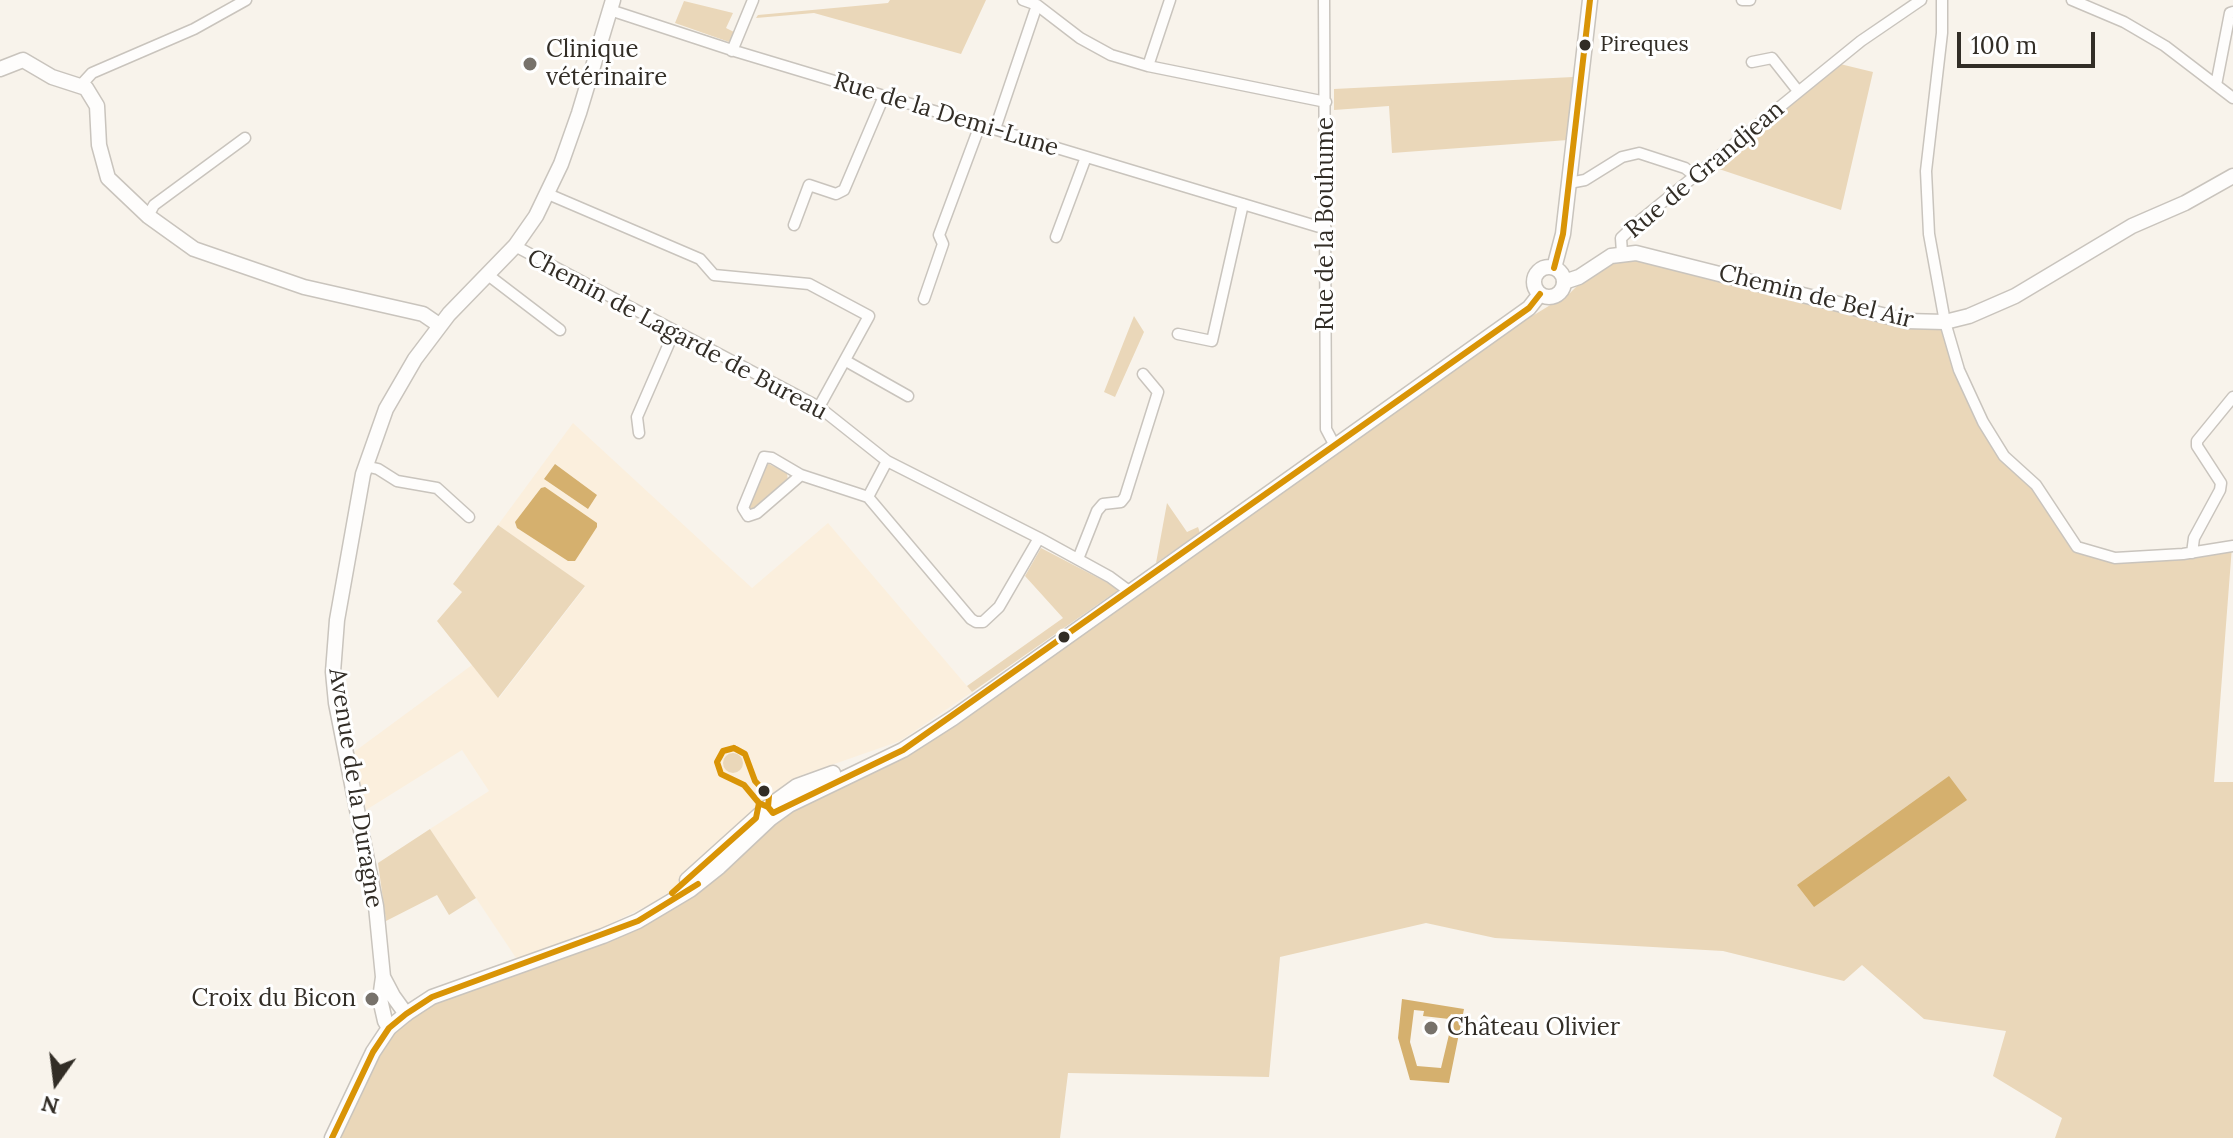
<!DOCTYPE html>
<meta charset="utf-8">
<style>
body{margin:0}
#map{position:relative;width:2233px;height:1138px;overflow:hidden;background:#f8f3eb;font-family:Lora,serif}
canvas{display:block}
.north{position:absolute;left:16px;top:1042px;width:80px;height:80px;-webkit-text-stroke:6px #fff;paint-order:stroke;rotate:194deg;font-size:22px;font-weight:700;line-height:32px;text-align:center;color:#322d26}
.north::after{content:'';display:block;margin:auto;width:28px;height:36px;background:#322d26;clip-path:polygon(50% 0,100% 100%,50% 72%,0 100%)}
.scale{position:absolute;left:1957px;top:32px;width:138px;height:36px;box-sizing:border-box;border:4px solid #322d26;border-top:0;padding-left:10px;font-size:24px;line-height:28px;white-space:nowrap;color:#322d26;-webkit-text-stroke:6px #fff;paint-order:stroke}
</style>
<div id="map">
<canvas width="2233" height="1138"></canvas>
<div class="north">N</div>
<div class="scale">100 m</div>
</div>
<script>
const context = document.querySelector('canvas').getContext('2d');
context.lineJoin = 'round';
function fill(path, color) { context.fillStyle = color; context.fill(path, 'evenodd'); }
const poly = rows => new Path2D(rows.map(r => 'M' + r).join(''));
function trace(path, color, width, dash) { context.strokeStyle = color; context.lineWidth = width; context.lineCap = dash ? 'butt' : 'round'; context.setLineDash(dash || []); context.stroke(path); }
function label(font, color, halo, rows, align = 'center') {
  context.font = font + ' Lora,serif'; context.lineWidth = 6; context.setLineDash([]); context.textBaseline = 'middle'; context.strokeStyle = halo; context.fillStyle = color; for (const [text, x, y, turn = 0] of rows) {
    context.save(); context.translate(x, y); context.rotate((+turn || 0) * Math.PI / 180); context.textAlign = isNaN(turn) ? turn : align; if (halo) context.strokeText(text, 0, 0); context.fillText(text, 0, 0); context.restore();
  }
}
const built = poly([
 [573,423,752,588,828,523,972,692,900,741,797,777,692,876,653,903,566,945,518,961,430,829,489,791,462,750,366,810,354,752,472,665,499,698,585,587,498,525]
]);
const green = poly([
 [890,0,986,0,961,54,814,13,756,18,758,15,888,3],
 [684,1,733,13,726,28,736,33,732,43,675,23],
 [1840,64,1873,72,1841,210,1713,167],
 [1573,77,1568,140,1392,153,1389,106,1334,110,1334,89],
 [1622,253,1906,321,1945,322,1959,370,2004,456,2036,485,2077,547,2115,558,2232,546,2214,782,2233,782,2233,1138,2055,1138,2062,1118,1993,1076,2006,1031,1924,1019,1862,965,1844,981,1723,951,1495,938,1426,923,1280,957,1269,1077,1068,1073,1060,1138,332,1138,362,1073,406,1014,603,936,658,905,797,786,875,758,909,740,1508,323,1534,315,1570,293,1602,261],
 [1134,316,1144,332,1115,397,1104,392],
 [769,464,787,473,788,481,752,511,749,507,766,465],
 [1167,503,1187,532,1198,527,1200,533,1156,563],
 [498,525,585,586,498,698,437,621,462,592,453,584],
 [1041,548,1110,584,1116,583,1117,591,972,692,967,686,1063,618,1025,576],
 '723 763a10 10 0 1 1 20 0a10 10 0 1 1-20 0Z',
 [430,829,476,898,449,915,437,895,386,921,378,863]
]);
const water = poly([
 [555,464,597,495,588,509,544,479],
 [545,487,597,523,597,527,575,561,568,561,517,528,515,522,541,488],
 [1949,776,1967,800,1814,907,1797,885],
 [1402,999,1464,1009,1449,1083,1410,1080,1398,1038],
 [1414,1010,1424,1011,1423,1016,1449,1019,1451,1014,1457,1016,1456,1020,1452,1022,1441,1068,1417,1066,1410,1042]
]);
const minor = poly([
 [1023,0,1037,5,1080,38,1111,55,1148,66,1326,102],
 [1324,0,1326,429,1335,446],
 [1742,0,1750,0],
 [1942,0,1942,33,1926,171,1929,234,1945,322,1959,370,1983,422,2004,456,2036,485,2077,547,2115,558,2183,554,2233,546],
 [2072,0,2124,22,2165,46,2233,98],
 [610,10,738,52,1326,229],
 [732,51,753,0],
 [1752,62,1772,58,1798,91],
 [1148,66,1170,0],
 [81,85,92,73,194,29,246,0],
 [2216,85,2230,13,2233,12],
 [995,129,1037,5],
 [1569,183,1585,180,1622,157,1639,153,1685,168,1695,176],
 [548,194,700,259,714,275,809,284,869,316,819,407],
 [148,216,154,205,245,138],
 [794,225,809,185,836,194,844,190,884,96],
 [1056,237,1086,157],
 [515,246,819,407,887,461,1039,538,1110,577,1129,591],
 [1622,253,1621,238,1637,223,1861,41,1921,0],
 [488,275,560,330],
 [924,299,943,244,939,235,980,125],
 [1178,334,1212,341,1243,204],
 [846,361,908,396],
 [639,433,637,417,674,332],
 [887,461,868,497,971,619,976,622,983,622,999,607,1039,538],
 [365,466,378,469,397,481,437,488,469,517],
 [801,475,757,513,748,516,743,508,764,457,772,458,801,475,868,497],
 [2192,553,2194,538,2220,490,2221,483,2197,446,2197,441,2233,397],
 [1078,559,1097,511,1103,504,1121,502,1125,497,1158,392,1143,374]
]);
const tertiary = poly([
 [0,69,23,60,52,77,86,88,97,106,99,145,108,178,148,216,194,249,304,287,423,314,439,325],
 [1564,282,1579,277,1611,256,1636,253,1906,321,1945,322,1969,316,2015,296,2132,226,2185,203,2233,176],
 [383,977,393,996,406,1014],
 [389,1028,385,1021,380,999,383,977,376,906,336,703,333,672,337,620,363,474,386,409,415,359,449,314,515,246,536,216,561,164,579,113,613,0]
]);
const secondary = poly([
 '1534 282a15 15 0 1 1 30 0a15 15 0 1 1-30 0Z',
 [1554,268,1563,234,1590,0],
 [687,880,768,807,797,786,833,773],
 [332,1138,373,1052,389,1028,406,1014,432,997,603,936,638,921,690,890,719,867,771,818,789,805,903,750,953,718,1508,323,1529,308,1540,294]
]);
const bus1 = poly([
 [1554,268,1563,234,1590,0],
 [734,748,745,754,755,781,769,796,768,807,759,803,744,785,721,774,717,762,723,751,734,748],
 [768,807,773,813,903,750,1529,308,1540,294],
 [672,893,756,818,759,803],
 [332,1138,373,1052,389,1028,406,1014,432,997,638,921,698,884]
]);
const markers = [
 [1585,45,7,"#322d26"],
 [530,64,8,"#77726b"],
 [1064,637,7,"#322d26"],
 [764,791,7,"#322d26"],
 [372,999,8,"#77726b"],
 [1431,1028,8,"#77726b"]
];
const busNames = [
 ["Pireques",1600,45]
];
const poiNames = [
 ["Clinique",546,50],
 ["vétérinaire",546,78],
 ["Croix du Bicon",356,999,"right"],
 ["Château Olivier",1447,1028]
];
const streetNames = [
 ["Rue de la Demi-Lune",946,115,17],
 ["Rue de Grandjean",1705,170,-40],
 ["Rue de la Bouhume",1326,224,-90],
 ["Chemin de Bel Air",1816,297,14],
 ["Chemin de Lagarde de Bureau",677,335,28],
 ["Avenue de la Duragne",355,788,81]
];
fill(built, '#fbefdd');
fill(green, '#ead7b9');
fill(water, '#d5b06e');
trace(minor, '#c9c4bd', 13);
trace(tertiary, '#c9c4bd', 17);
trace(secondary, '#c9c4bd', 17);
trace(minor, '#fefdfc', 10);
trace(tertiary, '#fefdfc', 14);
trace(secondary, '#fefdfc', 14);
trace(bus1, '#d99406', 6);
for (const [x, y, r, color] of markers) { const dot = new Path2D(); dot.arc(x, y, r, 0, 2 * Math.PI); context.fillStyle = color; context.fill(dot); trace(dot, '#fff', 3); }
label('22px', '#322d26', '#fff', busNames, 'left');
label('24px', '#322d26', '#fff', poiNames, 'left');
label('24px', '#322d26', '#fff', streetNames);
</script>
